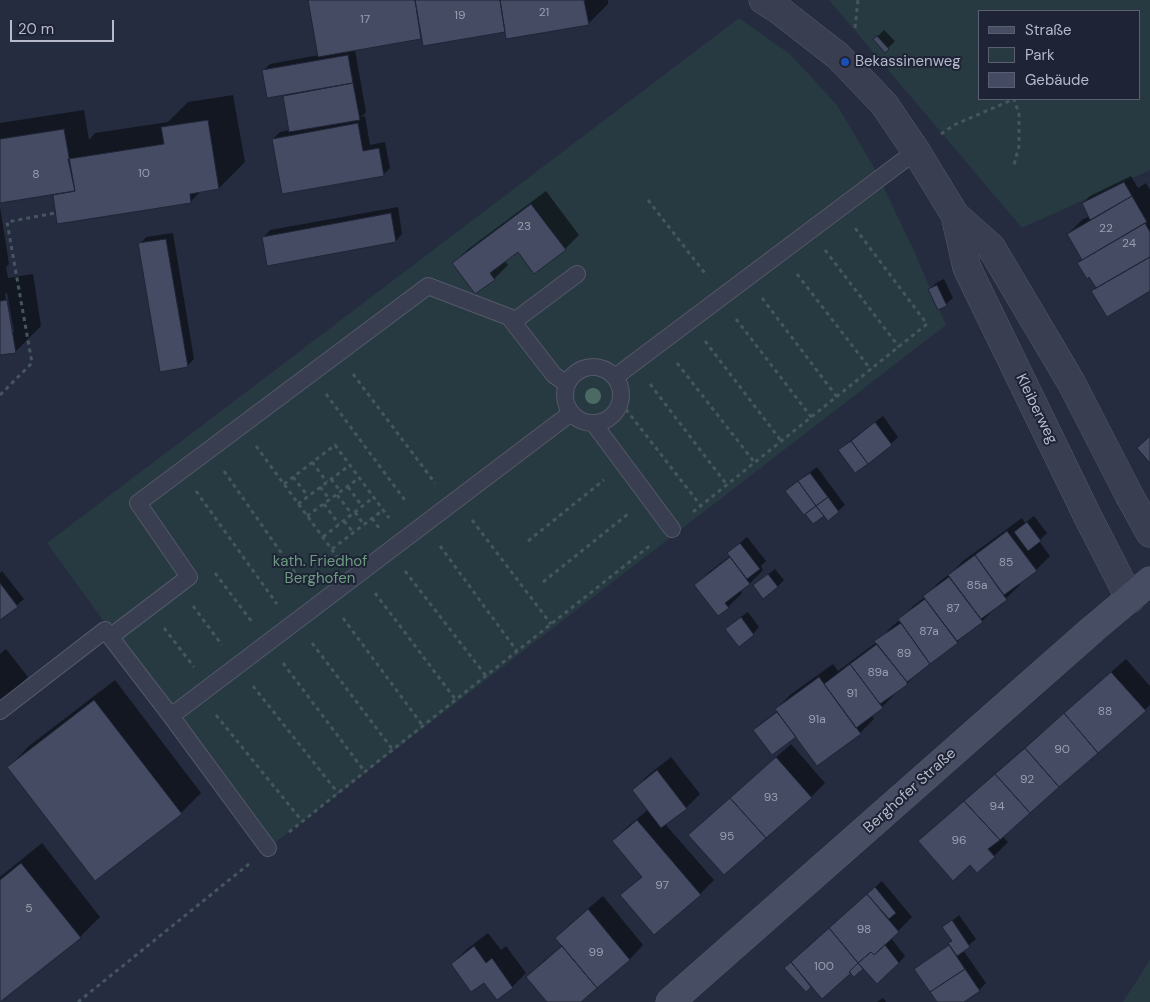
<!DOCTYPE html>
<meta charset="utf-8">
<style>
body{margin:0}
#map{position:relative;width:1150px;height:1002px;overflow:hidden;background:#252c40;font-family:"DM Sans",sans-serif}
canvas{display:block}
.legend{position:absolute;left:978px;top:10px;width:162px;height:90px;box-sizing:border-box;background:#1e2335;border:1px solid #5b5f71;margin:0;padding:6px 9px;list-style:none;font-size:15px;color:#b6baca}
.legend li{display:flex;align-items:center;gap:10px;height:25px}
.legend b{width:25px;border:1px solid #5b5f71}
.scale{position:absolute;left:10px;top:20px;width:104px;height:22px;box-sizing:border-box;border:2px solid #b6baca;border-top:0;padding-left:6px;font-size:15px;line-height:18px;white-space:nowrap;color:#b6baca;-webkit-text-stroke:4px #1e2335;paint-order:stroke}
</style>
<div id="map">
<canvas width="1150" height="1002"></canvas>
<ul class="legend">
<li><b style="height:6px;background:#474d63"></b>Straße</li>
<li><b style="height:14px;background:#273941"></b>Park</li>
<li><b style="height:14px;background:#444b62"></b>Gebäude</li>
</ul>
<div class="scale">20 m</div>
</div>
<script>
const context = document.querySelector('canvas').getContext('2d');
context.lineJoin = 'round';
function fill(path, color) { context.fillStyle = color; context.fill(path, 'evenodd'); }
const poly = rows => new Path2D(rows.map(r => 'M' + r).join(''));
function trace(path, color, width, dash) { context.strokeStyle = color; context.lineWidth = width; context.lineCap = dash ? 'butt' : 'round'; context.setLineDash(dash || []); context.stroke(path); }
function label(font, color, halo, rows, align = 'center') {
  context.font = font + ' "DM Sans",sans-serif'; context.lineWidth = 4; context.setLineDash([]); context.textBaseline = 'middle'; context.strokeStyle = halo; context.fillStyle = color; for (const [text, x, y, turn = 0] of rows) {
    context.save(); context.translate(x, y); context.rotate((+turn || 0) * Math.PI / 180); context.textAlign = isNaN(turn) ? turn : align; if (halo) context.strokeText(text, 0, 0); context.fillText(text, 0, 0); context.restore();
  }
}
const green = poly([
 [829,0,1150,0,1150,170,1022,228],
 [979,11,1139,11,1139,99,979,99],
 [739,18,790,54,837,105,875,169,914,251,946,325,268,848,47,543],
 [1150,960,1150,1002,1123,1002]
]);
const shadow = poly([
 [309,0,608,0,608,4,588,24,422,36,421,38,355,50,366,112,361,117,365,116,370,145,385,142,390,168,384,174,273,139,280,132,290,130,284,94,263,71,270,64,319,55],
 [884,30,895,41,885,51,875,39],
 [233,95,245,162,219,188,201,191,190,202,54,195,57,192,0,201,0,123,84,110,89,140,95,133,168,122,188,102],
 [1131,176,1138,188,1146,183,1150,190,1150,290,1092,291,1096,287,1090,276,1079,263,1083,259,1068,234,1082,220,1090,216,1083,203,1090,196],
 [546,191,579,235,565,249,518,251,505,261,508,265,494,279,453,264,467,250],
 [0,207,9,264,6,267,8,278,33,274,41,326,15,352,0,354],
 [7,293,14,332,11,332,5,294],
 [398,207,402,234,396,241,264,237,270,230],
 [173,233,194,359,187,366,140,244,146,237],
 [944,279,953,298,946,304,938,308,929,290,936,283],
 [883,416,898,437,891,444,855,471,840,451,846,444],
 [817,467,845,505,838,511,824,515,794,484],
 [1034,516,1047,533,1039,541,1050,556,1036,570,1019,583,1020,585,982,621,967,632,957,642,920,671,906,684,895,692,896,693,882,707,871,715,874,719,860,733,796,735,755,730,761,723,778,711,776,709,790,695,833,664,838,671,877,642,890,628,900,620,913,606,925,597,925,596,939,582,951,573,963,561,1022,518,1025,523],
 [747,537,766,561,761,566,763,570,749,584,740,590,742,593,728,607,718,614,696,585,709,572,731,555,729,553],
 [775,569,784,580,777,587,762,579],
 [2,571,24,599,0,619,0,573],
 [748,612,759,627,753,634,734,622],
 [6,649,28,677,7,698,0,703,0,654],
 [1126,659,1150,686,1150,705,1002,836,1008,842,994,856,934,827],
 [115,680,201,793,181,813,9,767,29,746],
 [791,744,825,783,811,797,704,821],
 [671,757,700,794,686,808,665,824,714,880,700,894,622,895,642,876,613,841,627,827,649,809,633,790,647,776],
 [42,843,100,917,80,937,0,1001,0,877],
 [882,881,912,917,891,938,905,956,899,963,863,968,854,976,851,972,812,985,806,991,786,968,806,948],
 [603,896,643,945,630,959,578,1002,549,1002,528,977,541,963,563,945,556,938,570,924],
 [959,915,976,939,963,950,986,983,979,990,961,1002,938,1002,916,969,923,963,950,944,953,940,944,928],
 [488,933,501,950,506,946,526,973,512,987,484,981,452,964,466,950],
 [883,998,886,1002,877,1002]
]);
const building = poly([
 [308,0,415,0,421,39,318,57,308,0],
 [415,0,500,0,505,32,423,46,415,0],
 [500,0,584,0,589,25,506,39,500,0],
 [877,36,889,49,885,53,873,39,877,36],
 [348,55,353,83,267,98,262,70,348,55],
 [353,83,360,120,289,132,283,96,353,83],
 [208,120,219,189,190,194,191,203,57,224,53,195,75,191,68,159,164,144,161,127,208,120],
 [358,123,363,151,379,148,384,176,282,194,272,139,358,123],
 [64,129,75,191,0,203,0,139,64,129],
 [1124,182,1132,196,1090,220,1082,203,1124,182],
 [1132,196,1147,222,1082,260,1067,234,1132,196],
 [531,204,566,250,534,274,518,252,490,273,495,280,475,294,452,263,531,204],
 [391,213,396,242,267,266,262,237,391,213],
 [1145,223,1150,232,1150,257,1096,288,1089,277,1087,279,1077,263,1145,223],
 [166,239,188,367,160,372,138,243,166,239],
 [1150,257,1150,291,1107,317,1091,291,1150,257],
 [937,285,947,306,938,310,928,289,937,285],
 [7,300,16,353,0,355,0,301,7,300],
 [875,422,892,445,868,464,851,441,875,422],
 [1150,436,1150,463,1137,448,1150,436],
 [851,441,868,464,855,473,838,450,851,441],
 [810,473,828,497,816,506,798,481,810,473],
 [798,481,816,506,804,515,785,491,798,481],
 [828,497,839,512,828,521,816,506,828,497],
 [816,506,824,516,813,524,805,514,816,506],
 [1027,522,1041,541,1028,551,1014,532,1027,522],
 [1007,531,1037,571,1004,595,975,555,1007,531],
 [740,543,760,569,747,579,727,553,740,543],
 [975,555,1007,600,981,619,948,575,975,555],
 [730,557,750,584,725,603,729,608,718,616,694,585,730,557],
 [768,574,778,587,763,599,753,585,768,574],
 [949,577,983,622,957,641,923,596,949,577],
 [0,583,18,607,0,620,0,583],
 [925,599,958,643,930,664,898,619,925,599],
 [741,617,754,635,739,647,725,629,741,617],
 [901,623,930,664,907,682,874,641,901,623],
 [877,644,907,682,907,685,880,704,850,664,877,644],
 [850,664,883,708,856,728,824,684,850,664],
 [1111,672,1146,711,1098,753,1064,713,1111,672],
 [819,677,861,734,817,766,775,709,819,677],
 [94,700,182,814,95,881,7,767,94,700],
 [777,712,796,737,772,755,753,730,777,712],
 [1064,713,1098,753,1059,787,1025,748,1064,713],
 [1025,748,1059,787,1030,813,995,774,1025,748],
 [776,757,812,798,766,838,730,798,776,757],
 [657,770,687,809,661,828,632,790,657,770],
 [995,774,1030,813,1000,840,964,801,995,774],
 [730,798,766,838,724,875,688,835,730,798],
 [964,801,1000,840,988,849,995,857,977,873,970,865,953,881,918,841,964,801],
 [637,820,701,895,654,935,620,895,642,877,612,841,637,820],
 [21,863,81,938,0,1002,0,880,21,863],
 [875,887,896,913,889,919,867,894,875,887],
 [867,894,899,932,874,955,871,952,858,963,829,928,867,894],
 [588,909,630,960,597,988,555,938,588,909],
 [952,920,970,947,957,956,948,943,952,941,942,927,952,920],
 [829,928,858,963,849,972,851,973,822,999,791,962,829,928],
 [885,945,899,963,877,984,858,963,871,952,874,955,885,945],
 [949,945,965,969,930,992,914,969,949,945],
 [474,946,486,963,492,958,513,988,497,1000,484,983,471,992,451,964,474,946],
 [562,946,597,988,581,1002,547,1002,526,977,562,946],
 [791,962,811,987,806,992,784,968,791,962],
 [858,963,863,969,854,977,849,972,858,963],
 [965,969,980,991,964,1002,937,1002,930,992,965,969]
]);
const path = poly([
 [855,28,858,0],
 [941,134,954,125,1014,99,1019,114,1019,146,1014,165],
 [648,200,707,276],
 [825,250,899,347],
 [797,274,871,370],
 [762,298,837,397],
 [736,319,812,418],
 [705,341,782,442],
 [677,363,755,463],
 [353,374,435,483],
 [650,384,727,485],
 [326,394,407,503],
 [0,395,32,363,7,222,55,213],
 [621,403,701,506],
 [256,446,338,558],
 [312,462,327,482],
 [224,471,303,584],
 [293,477,308,496],
 [331,479,341,492],
 [284,484,335,445,389,518],
 [320,487,330,500],
 [348,487,362,506],
 [196,491,277,604],
 [337,495,352,514],
 [298,504,350,465],
 [324,504,339,524],
 [355,512,364,525],
 [693,512,927,324,855,228],
 [307,516,359,478],
 [372,518,379,528],
 [472,520,551,624],
 [344,521,354,533],
 [323,537,374,497],
 [528,541,604,480],
 [440,546,517,651],
 [332,549,383,510],
 [405,571,486,676],
 [215,573,252,622],
 [543,582,628,514],
 [375,593,456,700],
 [193,606,222,645],
 [343,618,423,726],
 [164,628,194,667],
 [312,643,393,750],
 [283,663,365,772],
 [253,686,338,793],
 [216,715,302,821],
 [289,832,652,544],
 [78,1002,249,864]
]);
const lane = poly([
 [513,322,577,274],
 '565 395a28 28 0 1 1 56 0a28 28 0 1 1-56 0Z',
 [615,377,916,151],
 [594,424,672,529],
 [110,637,189,577,138,503,428,286,509,317,554,375,567,384],
 [0,711,105,630,171,716,268,848],
 [171,716,571,413]
]);
const street = poly([
 [763,0,779,10,838,56,884,104,916,151,955,215,991,247,1071,382,1128,493,1150,533],
 [955,215,967,268,1088,517,1130,599]
]);
const secondary = poly([
 [670,1002,1093,629,1150,581]
]);
const trees = [
 [593,396]
];
const markers = [
 [845,62,5,"#1a4fb4"]
];
const numberNames = [
 ["21",544,13],
 ["19",460,16],
 ["17",365,20],
 ["10",144,174],
 ["8",36,175],
 ["23",524,227],
 ["22",1106,229],
 ["24",1129,244],
 ["85",1006,563],
 ["85a",977,586],
 ["87",953,609],
 ["87a",929,632],
 ["89",904,654],
 ["89a",878,673],
 ["91",852,694],
 ["88",1105,712],
 ["91a",817,720],
 ["90",1062,750],
 ["92",1027,780],
 ["93",771,798],
 ["94",997,807],
 ["95",727,837],
 ["96",959,841],
 ["97",662,886],
 ["5",29,909],
 ["98",864,930],
 ["99",596,953],
 ["100",824,967]
];
const poiNames = [
 ["Bekassinenweg",855,62]
];
const streetNames = [
 ["Kleiberweg",1036,409,64],
 ["Berghofer Straße",910,791,-42]
];
const parkNames = [
 ["kath. Friedhof",320,562],
 ["Berghofen",320,579]
];
fill(green, '#273941');
fill(shadow, '#0007');
fill(building, '#444b62');
trace(building, '#202537', 1);
trace(lane, '#54596a', 18);
trace(street, '#54596a', 29);
trace(secondary, '#54596a', 29);
trace(path, '#45565e', 3, [4, 4]);
trace(lane, '#393e50', 16);
trace(street, '#393e50', 28);
trace(secondary, '#474d63', 28);
context.fillStyle = '#4c6a63';
for (const [x, y] of trees) { context.beginPath(); context.arc(x, y, 8, 0, 2 * Math.PI); context.fill(); }
for (const [x, y, r, color] of markers) { const dot = new Path2D(); dot.arc(x, y, r, 0, 2 * Math.PI); context.fillStyle = color; context.fill(dot); trace(dot, '#1e2335', 2); }
label('12px', '#9a9eb0', null, numberNames);
label('15px', '#b6baca', '#1e2335', poiNames, 'left');
label('15px', '#b6baca', '#1e2335', streetNames);
label('15px', '#6c9c80', '#1e2335', parkNames);
</script>
